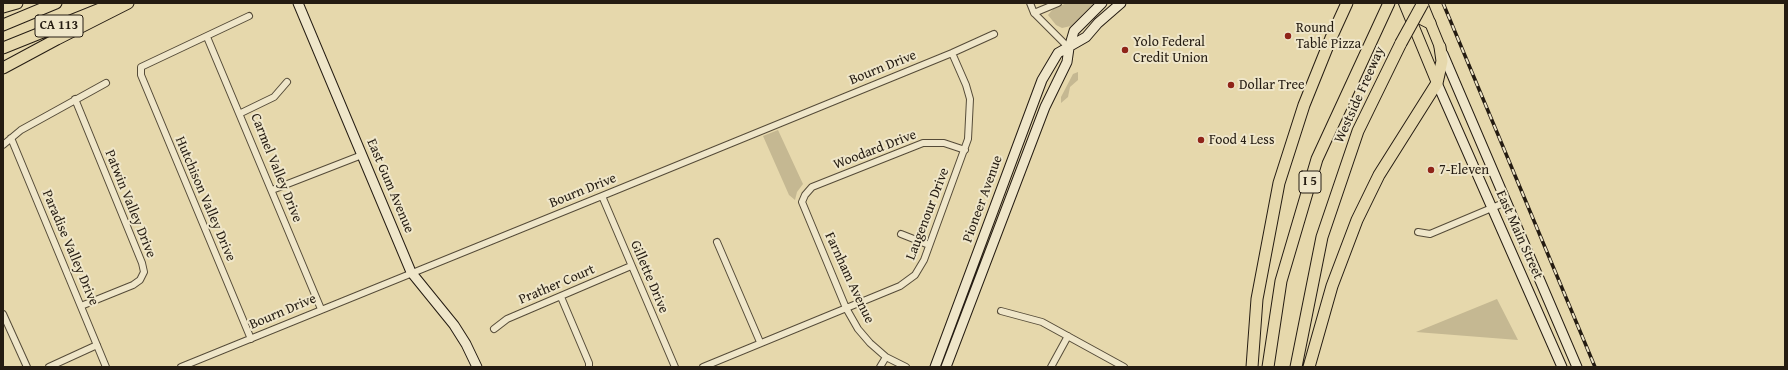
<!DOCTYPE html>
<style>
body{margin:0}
#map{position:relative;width:1788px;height:370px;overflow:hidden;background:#e6d8ac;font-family:"Gentium Book Plus",serif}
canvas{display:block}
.frame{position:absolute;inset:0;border:4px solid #251c12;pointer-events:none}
</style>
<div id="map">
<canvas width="1788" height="370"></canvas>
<div class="frame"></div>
</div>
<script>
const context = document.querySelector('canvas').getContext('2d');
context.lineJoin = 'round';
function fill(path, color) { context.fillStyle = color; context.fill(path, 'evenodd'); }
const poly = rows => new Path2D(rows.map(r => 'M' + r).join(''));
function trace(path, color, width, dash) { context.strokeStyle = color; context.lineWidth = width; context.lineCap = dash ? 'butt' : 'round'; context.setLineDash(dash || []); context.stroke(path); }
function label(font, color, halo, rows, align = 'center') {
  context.font = font + ' "Gentium Book Plus",serif'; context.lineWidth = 4; context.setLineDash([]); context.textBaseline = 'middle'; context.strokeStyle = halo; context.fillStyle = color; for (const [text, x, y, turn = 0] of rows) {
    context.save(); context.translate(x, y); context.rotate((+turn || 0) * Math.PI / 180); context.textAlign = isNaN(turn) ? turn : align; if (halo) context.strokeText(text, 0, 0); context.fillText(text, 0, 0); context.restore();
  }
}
const green = poly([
 [1067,3,1094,3,1071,26,1062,28,1056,25,1048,15,1053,9],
 [1078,72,1078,80,1070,87,1068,97,1061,103,1061,97,1073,74],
 [778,130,803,184,797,192,795,200,789,195,763,136],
 [1497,299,1518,340,1416,332]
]);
const street = poly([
 [1030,3,1034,13,1069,48],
 [1034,13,1058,3],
 [249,16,141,67,141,75,251,339],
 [207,37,321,309],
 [75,99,142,263,144,272,140,280,133,285,81,306],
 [241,113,274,97,287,82],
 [11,138,106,367],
 [3,145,21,130,106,83],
 [272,190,362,155],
 [602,196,675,367],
 [1418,232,1430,234,1506,202],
 [901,234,929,245],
 [717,242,760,342],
 [561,297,589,363,589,367],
 [1001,311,1042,322,1124,367],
 [3,314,27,367],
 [494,329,507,319,631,266],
 [49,367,97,345],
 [181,367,602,196,952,53,994,34],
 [703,367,900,286,915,275,924,260,968,139,970,99,966,85,952,53],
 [880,367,886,357],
 [906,367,886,357,870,343,858,329,846,308,802,202,805,195,812,187,923,143,944,143,965,150],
 [1051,367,1068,336]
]);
const secondary = poly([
 [298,3,411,272,454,325,466,344,477,367],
 [1443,54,1577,367],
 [1437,83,1562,367],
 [935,367,1042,80,1058,53,1086,37,1098,23,1121,3],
 [946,367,1045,107,1067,62,1069,48,1074,31,1102,3]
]);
const primary = poly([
 [1404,3,1437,83],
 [1422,3,1440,47]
]);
const highway = poly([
 [1412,3,1420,18,1430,23],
 [3,7,17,3],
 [3,25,56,3],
 [3,48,115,3],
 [3,68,57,39,128,3],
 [1252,367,1257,299,1279,183,1304,105,1331,38,1347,3],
 [1268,367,1281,281,1317,159,1389,3],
 [1296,367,1322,237,1358,131,1401,43],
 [1309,367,1332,286,1357,220,1379,175,1437,83,1442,61,1440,47]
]);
const rail = poly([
 [1443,3,1595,367]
]);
const highwayBridge = poly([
 [1401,43,1423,3]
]);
const markers = [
 [1288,36,4,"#8f2418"],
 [1125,50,4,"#8f2418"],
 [1231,85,4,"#8f2418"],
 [1201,140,4,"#8f2418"],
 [1431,170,4,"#8f2418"]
];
const shields = [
 [59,26,48],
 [1310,182,22]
];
const shieldNames = [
 ["CA 113",59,26],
 ["I 5",1310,182]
];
const poiNames = [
 ["Round",1296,28],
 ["Table Pizza",1296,44],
 ["Yolo Federal",1133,42],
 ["Credit Union",1133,58],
 ["Dollar Tree",1239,85],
 ["Food 4 Less",1209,140],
 ["7-Eleven",1439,170]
];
const streetNames = [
 ["Bourn Drive",883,68,-22],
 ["Westside Freeway",1360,95,-66],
 ["Woodard Drive",875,150,-21],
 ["Carmel Valley Drive",276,168,68],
 ["East Gum Avenue",390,186,67],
 ["Bourn Drive",583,191,-22],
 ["Hutchison Valley Drive",205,199,67],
 ["Pioneer Avenue",983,199,-70],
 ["Patwin Valley Drive",130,204,68],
 ["Laugenour Drive",928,214,-69],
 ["East Main Street",1519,235,66],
 ["Paradise Valley Drive",70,248,67],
 ["Gillette Drive",649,277,67],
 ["Farnham Avenue",849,278,65],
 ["Prather Court",557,285,-23],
 ["Bourn Drive",283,312,-23]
];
fill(green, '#c5b892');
trace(street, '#554b38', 8);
trace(secondary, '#251c12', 11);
trace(primary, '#251c12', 12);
trace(highway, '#251c12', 13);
trace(street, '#efe6c9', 6);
trace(secondary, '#efe6c9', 9);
trace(primary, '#e6d8ac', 10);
trace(highway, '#e6d8ac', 11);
trace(rail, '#251c12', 3.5);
trace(rail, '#efe6c9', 2, [6]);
trace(highwayBridge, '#251c12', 13, []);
trace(highwayBridge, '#e6d8ac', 11);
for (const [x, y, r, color] of markers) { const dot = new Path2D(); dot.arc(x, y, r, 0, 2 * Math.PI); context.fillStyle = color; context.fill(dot); trace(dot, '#efe6c9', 1.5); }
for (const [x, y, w] of shields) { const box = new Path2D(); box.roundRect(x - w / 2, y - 11, w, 22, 3); context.fillStyle = '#efe6c9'; context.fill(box); trace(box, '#251c12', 1); }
label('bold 13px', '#251c12', null, shieldNames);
label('14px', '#251c12', '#efe6c9', poiNames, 'left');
label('14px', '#251c12', '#efe6c9', streetNames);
</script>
